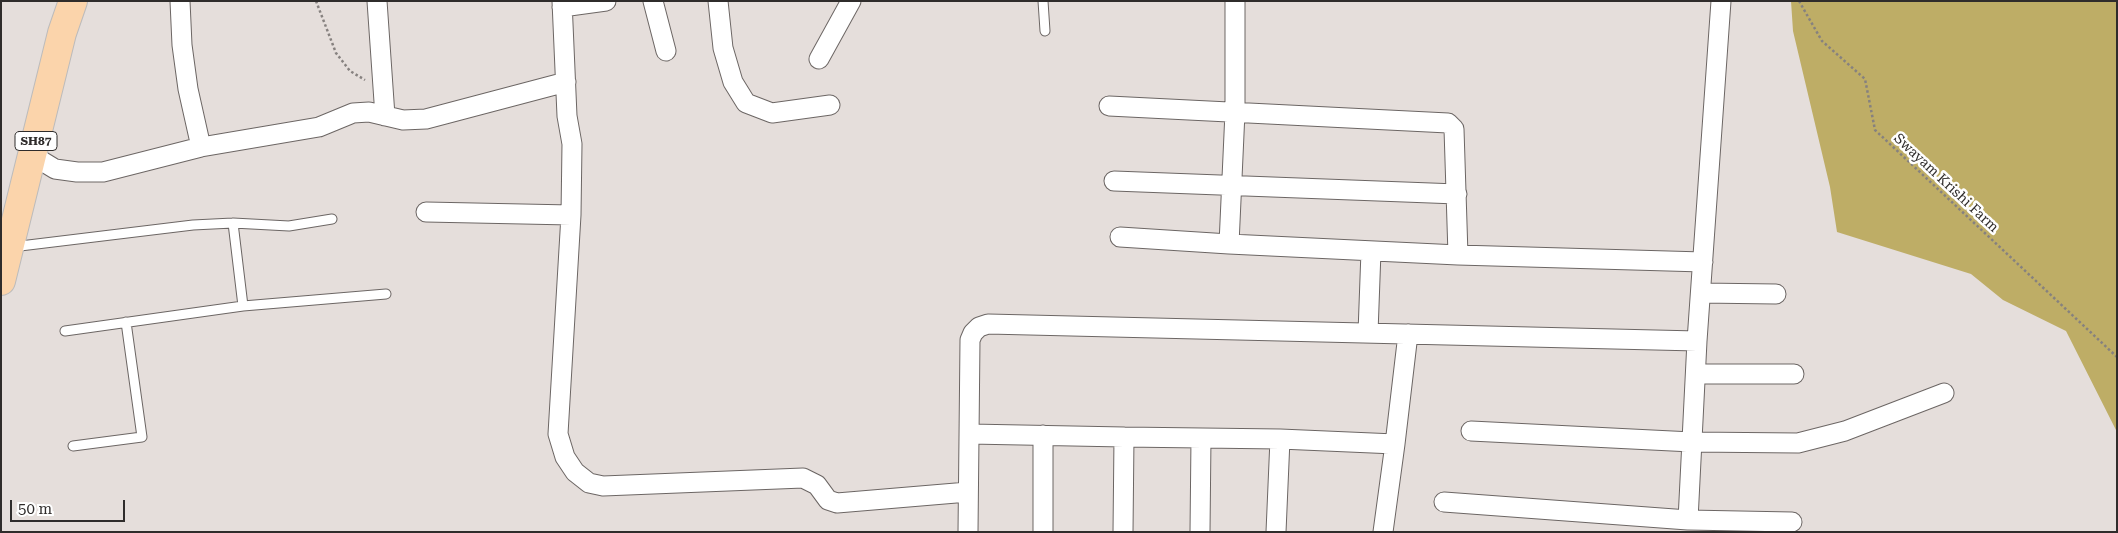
<!DOCTYPE html>
<style>
body{margin:0}
#map{position:relative;width:2118px;height:533px;overflow:hidden;background:#e5dedb;font-family:"Roboto Serif",serif}
canvas{display:block}
.frame{position:absolute;inset:0;border:2px solid #2f2c2b;pointer-events:none}
.scale{position:absolute;left:10px;top:500px;width:115px;height:22px;box-sizing:border-box;border:2px solid #2f2c2b;border-top:0;padding-left:6px;font-size:15px;line-height:18px;white-space:nowrap;color:#2f2c2b;-webkit-text-stroke:4px #fff;paint-order:stroke}
</style>
<div id="map">
<canvas width="2118" height="533"></canvas>
<div class="frame"></div>
<div class="scale">50 m</div>
</div>
<script>
const context = document.querySelector('canvas').getContext('2d');
context.lineJoin = 'round';
function fill(path, color) { context.fillStyle = color; context.fill(path, 'evenodd'); }
const poly = rows => new Path2D(rows.map(r => 'M' + r).join(''));
function trace(path, color, width, dash) { context.strokeStyle = color; context.lineWidth = width; context.lineCap = dash ? 'butt' : 'round'; context.setLineDash(dash || []); context.stroke(path); }
function label(font, color, halo, rows, align = 'center') {
  context.font = font + ' "Roboto Serif",serif'; context.lineWidth = 5; context.setLineDash([]); context.textBaseline = 'middle'; context.strokeStyle = halo; context.fillStyle = color; for (const [text, x, y, turn = 0] of rows) {
    context.save(); context.translate(x, y); context.rotate((+turn || 0) * Math.PI / 180); context.textAlign = isNaN(turn) ? turn : align; if (halo) context.strokeText(text, 0, 0); context.fillText(text, 0, 0); context.restore();
  }
}
const forest = poly([
 [1791,1,2117,1,2117,432,2066,331,2003,300,1971,274,1837,232,1830,187,1793,31]
]);
const path = poly([
 [316,1,336,53,350,71,365,80],
 [1799,1,1822,41,1865,79,1875,130,2117,357]
]);
const lane = poly([
 [1043,1,1045,31],
 [233,223,243,306],
 [12,247,193,225,233,223,289,226,332,219],
 [65,331,243,306,386,294],
 [73,446,142,437,126,322]
]);
const street = poly([
 [180,1,182,45,188,89,201,147],
 [377,1,385,116],
 [562,1,567,116,572,144,571,215,558,434,565,457,575,472,589,483,603,486,803,478,817,485,828,500,837,503,968,492],
 [653,1,666,51],
 [718,1,723,48,733,82,746,103,772,113,830,105],
 [1235,1,1235,112,1229,244,1458,255,1703,262],
 [562,7,606,1],
 [819,59,851,1],
 [1109,106,1448,123,1454,129,1458,255],
 [32,155,55,169,77,172,103,172,201,147,319,127,353,113,369,112,403,120,426,119,566,82],
 [1114,181,1457,194],
 [426,212,571,215],
 [1120,237,1229,244],
 [1701,293,1776,294],
 [1368,333,1371,251],
 [1696,374,1794,374],
 [1471,431,1692,442,1798,443,1845,431,1944,393],
 [970,434,1124,437],
 [1444,502,1688,520,1792,522],
 [1688,520,1697,341],
 [968,532,970,340,973,333,979,327,988,324,1697,341,1721,1],
 [1043,532,1043,435],
 [1123,532,1124,437,1280,439,1395,444,1408,334],
 [1200,532,1201,438],
 [1276,532,1280,439],
 [1383,532,1395,444]
]);
const primary = poly([
 [1,281,62,33,73,1]
]);
const shields = [
 [36,141,42]
];
const shieldNames = [
 ["SH87",36,141]
];
const streetNames = [
 ["Swayam Krishi Farm",1946,183,43]
];
fill(forest, '#bead66');
trace(lane, '#6c6664', 11);
trace(street, '#6c6664', 21);
trace(primary, '#bcbbbb', 30);
trace(path, '#86817f', 2.5, [2.5, 2.5]);
trace(lane, '#fff', 9);
trace(street, '#fff', 19);
trace(primary, '#fbd4ab', 28);
for (const [x, y, w] of shields) { const box = new Path2D(); box.roundRect(x - w / 2, y - 9.5, w, 19, 4); context.fillStyle = '#fff'; context.fill(box); trace(box, '#2f2c2b', 1); }
label('bold 12px', '#2f2c2b', null, shieldNames);
label('14px', '#2f2c2b', '#fff', streetNames);
</script>
